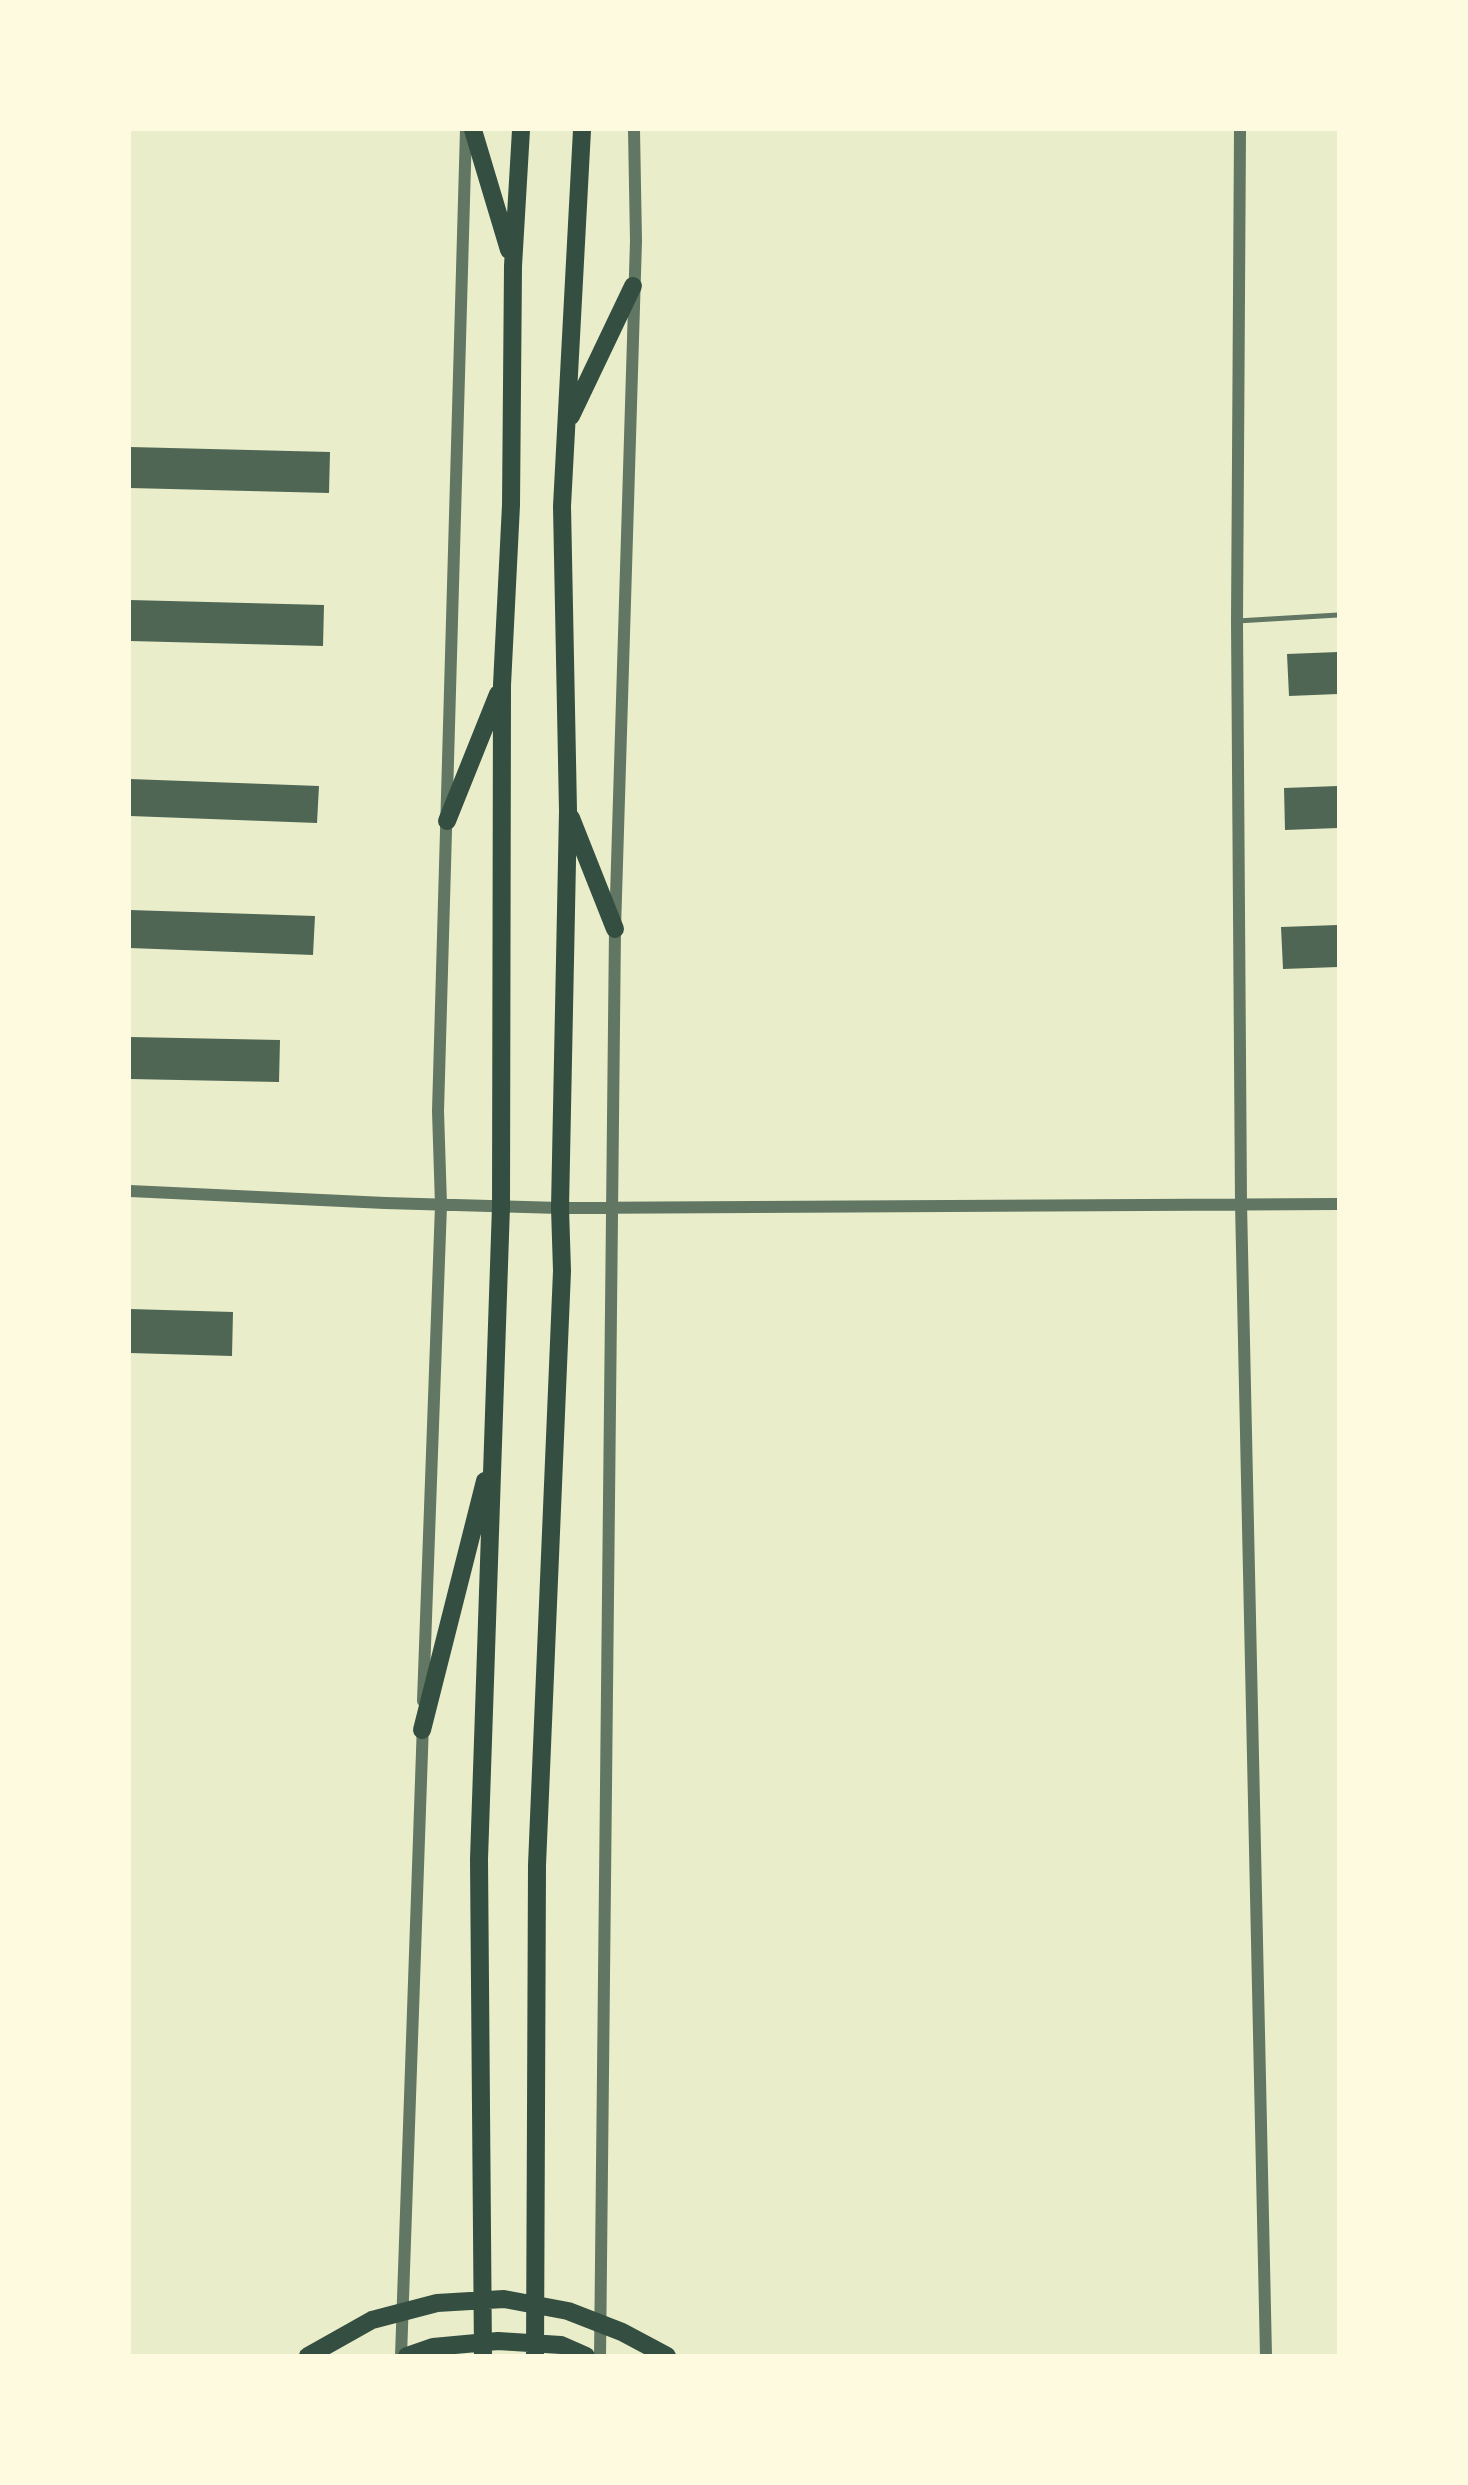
<!DOCTYPE html>
<style>
body{margin:0}
#map{position:relative;width:1468px;height:2485px;overflow:hidden;background:#e9edc9;font-family:"Roboto Serif",serif}
canvas{display:block}
.frame{position:absolute;inset:0;border:131px solid #fefae0;pointer-events:none}
</style>
<div id="map">
<canvas width="1468" height="2485"></canvas>
<div class="frame"></div>
</div>
<script>
const ctx = document.querySelector('canvas').getContext('2d');
ctx.lineJoin = 'round';
function fill(path, color) {
  ctx.fillStyle = color;
  ctx.fill(path, 'evenodd');
}
function poly(rows) {
  const path = new Path2D();
  for (const r of rows) {
    path.moveTo(r[0], r[1]);
    for (let i = 2; i < r.length; i += 2) path.lineTo(r[i], r[i + 1]);
  }
  return path;
}
function strokePath(path, color, width, dash) {
  ctx.strokeStyle = color;
  ctx.lineWidth = width;
  ctx.lineCap = dash ? 'butt' : 'round';
  ctx.setLineDash(dash || []);
  ctx.stroke(path);
}
const building = poly([
 [130,447,330,452,329,493,130,488],
 [130,600,324,605,323,646,130,641],
 [1338,652,1338,694,1289,696,1287,654],
 [130,779,319,786,317,823,130,816],
 [1338,786,1338,828,1285,830,1284,788],
 [130,910,315,916,313,955,130,948],
 [1338,925,1338,967,1283,969,1281,927],
 [130,1037,280,1040,279,1082,130,1079],
 [130,1309,233,1312,232,1356,130,1353]
]);
const service = poly([
 [1237,621,1338,615]
]);
const tertiary = poly([
 [1240,130,1237,621,1241,1203,1266,2356],
 [130,1191,385,1203,560,1208,1338,1204],
 [423,1701,441,1205,438,1111,466,130],
 [401,2356,423,1723],
 [600,2356,615,929,636,241,634,130]
]);
const primary = poly([
 [473,130,509,250],
 [571,416,633,286],
 [571,818,615,929],
 [447,821,498,694],
 [501,1206,502,685,511,505,513,266,521,130],
 [560,1208,568,811,562,506,582,130]
]);
const trunk = poly([
 [422,1730,485,1481],
 [308,2356,372,2320,437,2303,504,2299,568,2311,622,2332,667,2356],
 [407,2356,433,2347,498,2341,561,2345,586,2356],
 [483,2356,479,1859,501,1206],
 [535,2356,537,1865,562,1271,560,1208]
]);
fill(building, '#4f6655');
strokePath(service, '#617663', 5);
strokePath(tertiary, '#617663', 12);
strokePath(primary, '#344e41', 18);
strokePath(trunk, '#344e41', 18);
</script>
